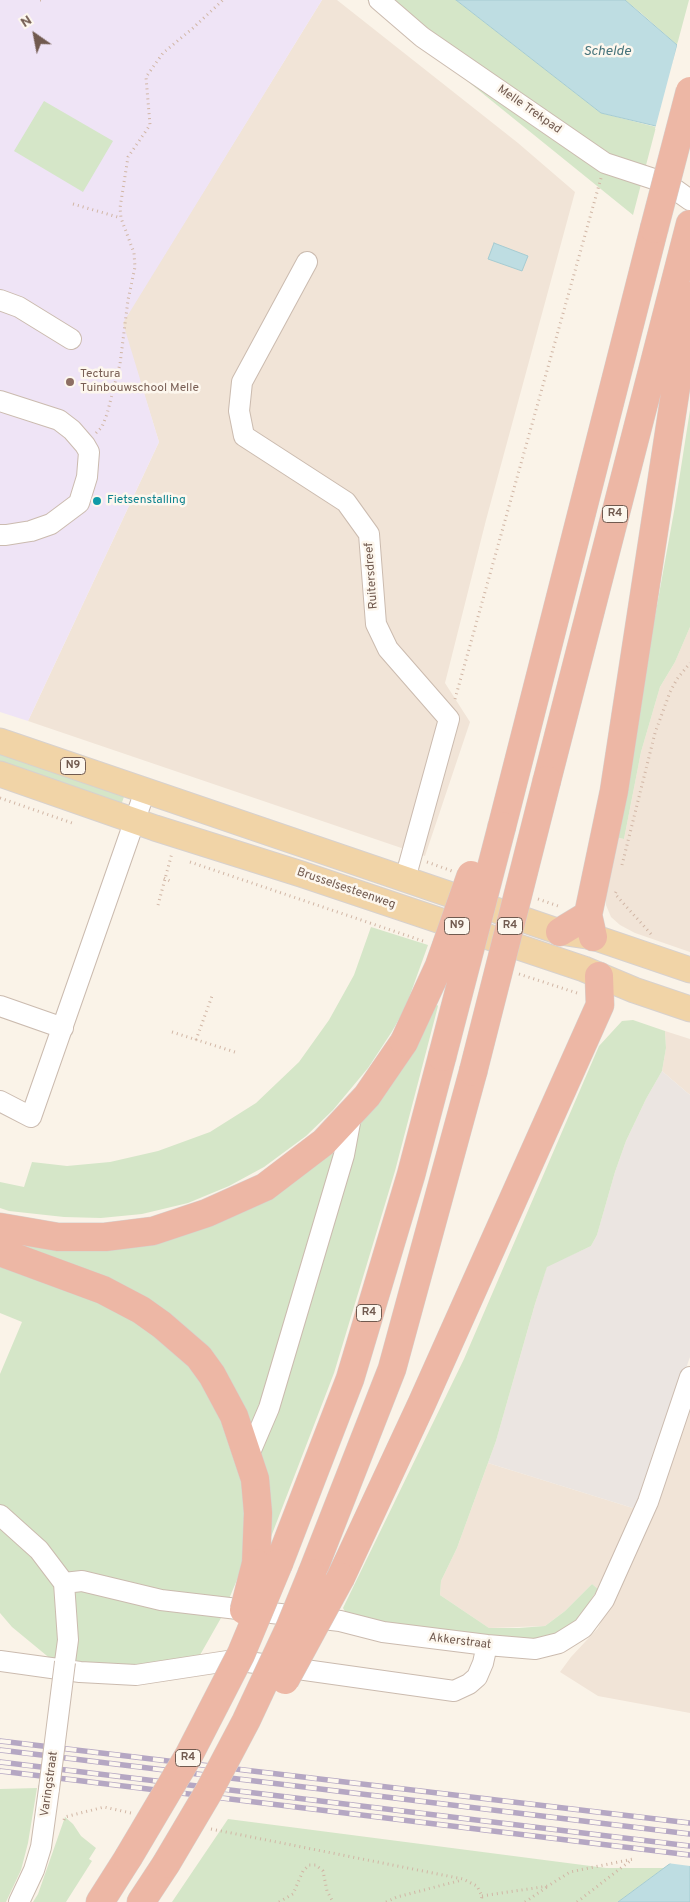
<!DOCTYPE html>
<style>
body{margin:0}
#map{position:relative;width:690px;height:1902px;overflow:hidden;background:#faf3e8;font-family:Overpass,sans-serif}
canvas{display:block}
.north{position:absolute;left:10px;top:10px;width:50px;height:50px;-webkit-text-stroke:4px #fdf7ee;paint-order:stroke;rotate:327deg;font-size:14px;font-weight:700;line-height:20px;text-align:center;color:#715a4f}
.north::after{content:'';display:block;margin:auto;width:18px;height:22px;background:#715a4f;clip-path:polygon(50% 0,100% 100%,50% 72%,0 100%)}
</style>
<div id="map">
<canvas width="690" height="1902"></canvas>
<div class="north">N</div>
</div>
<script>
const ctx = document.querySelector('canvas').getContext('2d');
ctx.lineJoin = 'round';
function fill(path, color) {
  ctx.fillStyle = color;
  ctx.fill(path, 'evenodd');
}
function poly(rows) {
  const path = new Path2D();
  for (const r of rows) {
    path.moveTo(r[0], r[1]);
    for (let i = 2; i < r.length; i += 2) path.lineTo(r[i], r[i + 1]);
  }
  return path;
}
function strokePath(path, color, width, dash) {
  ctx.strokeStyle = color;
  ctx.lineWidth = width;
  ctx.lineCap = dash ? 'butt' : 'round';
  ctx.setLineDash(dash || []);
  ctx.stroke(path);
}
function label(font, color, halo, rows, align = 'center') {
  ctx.font = font + ' Overpass,sans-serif';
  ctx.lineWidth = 5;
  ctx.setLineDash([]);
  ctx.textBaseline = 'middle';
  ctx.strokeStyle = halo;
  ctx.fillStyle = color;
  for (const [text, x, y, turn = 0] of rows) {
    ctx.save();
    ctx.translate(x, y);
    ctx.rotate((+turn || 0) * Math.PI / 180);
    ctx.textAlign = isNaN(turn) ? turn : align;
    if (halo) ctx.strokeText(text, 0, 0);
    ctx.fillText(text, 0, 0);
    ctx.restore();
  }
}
const residential = poly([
 [322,0,337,0,518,143,575,192,486,520,445,683,470,722,425,856,28,721,159,442,122,323],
 [690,627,690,952,635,933,620,925,611,917,606,905,606,888,615,837,624,839,641,752,660,687,675,662],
 [665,1031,690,1039,690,1095,662,1071,666,1048],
 [690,1407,690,1713,598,1696,560,1672,571,1657,598,1628,639,1544],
 [488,1463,636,1509,598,1589,592,1584,565,1611,545,1626,489,1628,440,1595,441,1581,457,1548]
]);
const industrial = poly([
 [662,1071,690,1095,690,1357,636,1509,488,1463,496,1441,535,1304,547,1266,591,1246,597,1235,615,1172,626,1141,646,1099]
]);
const education = poly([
 [0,0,322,0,123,323,159,442,28,721,0,712]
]);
const green = poly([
 [367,0,456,0,601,113,656,127,633,215],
 [625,0,689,0,677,45,641,13],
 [44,101,113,141,83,192,14,151],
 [690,410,690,627,675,662,660,687,641,752,624,839,615,837,675,506],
 [0,752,125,794,120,808,0,767],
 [371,927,428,945,405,1009,391,1033,368,1068,333,1110,306,1136,264,1167,229,1186,188,1203,142,1214,101,1218,64,1217,9,1211,0,1208,0,1182,24,1187,32,1162,67,1166,110,1162,158,1151,210,1132,256,1103,299,1062,329,1020,354,975],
 [433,1000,438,1006,395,1171,334,1373,269,1542,222,1369,0,1239,57,1245,269,1194],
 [633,1020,665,1031,666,1048,662,1071,646,1099,626,1141,615,1172,597,1235,591,1246,547,1267,535,1304,496,1441,457,1548,441,1581,440,1595,489,1628,519,1628,545,1626,565,1611,592,1584,598,1589,573,1627,533,1643,348,1617,343,1608,464,1359,599,1046,622,1021],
 [0,1265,98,1301,134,1321,155,1335,190,1365,202,1382,223,1421,243,1482,246,1513,244,1563,221,1618,200,1655,196,1658,138,1666,52,1660,12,1627,0,1613,0,1374,22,1322,0,1313],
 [37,1788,28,1843,21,1870,6,1902,0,1902,0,1789],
 [65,1817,73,1824,81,1836,96,1848,89,1859,92,1861,66,1902,33,1902,38,1894],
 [228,1819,606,1868,664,1868,618,1902,172,1902]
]);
const water = poly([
 [456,0,625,0,677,45,660,127,601,113,456,0],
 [494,243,528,256,522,271,488,259,494,243],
 [690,1849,690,1902,618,1902,664,1868,690,1849]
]);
const pier = poly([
 [678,42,690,50,690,148,659,130,655,129],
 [690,1846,690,1866,667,1863,688,1847]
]);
const path = poly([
 [40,0,41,0],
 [73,204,121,218],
 [96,433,102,427,107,414,120,364,128,300,135,267,134,253,121,218,120,208,128,157,150,125,146,77,163,53,193,28,223,0],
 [455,699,601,178],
 [0,798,75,824],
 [190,862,426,942],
 [427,862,452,871],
 [622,865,655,733,670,692,677,679,690,663],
 [164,878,170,881],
 [616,892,615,894,651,934,651,937],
 [538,899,561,907],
 [158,905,172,853],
 [519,974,580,994],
 [172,1032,238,1053],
 [196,1040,212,996],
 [64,1820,65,1817,104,1807,131,1813],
 [211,1829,463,1879,477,1886,482,1896,481,1902],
 [482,1896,548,1886,570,1872,633,1859],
 [279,1902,293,1894,303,1871,309,1865,316,1865,323,1871,327,1891,333,1902],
 [386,1902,397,1897,462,1880],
 [525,1902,547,1887],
 [577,1902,630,1861]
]);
const minor = poly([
 [379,0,422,37,605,163,666,183,690,200],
 [307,262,242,382,239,411,244,436,346,502,369,534,376,624,388,649,449,719,405,879],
 [0,300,19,307,71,339],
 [0,401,59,420,72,430,85,445,89,452,87,477,79,503,51,524,31,531,6,535,0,535],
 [0,1006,63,1028],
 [0,1101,31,1117,145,791],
 [248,1457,269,1408,344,1155,352,1112],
 [0,1515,39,1550,64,1583,68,1640,65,1662],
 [64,1583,82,1581,161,1600,340,1621,383,1632,487,1645,535,1649,559,1643,583,1628,604,1600,648,1502,690,1377],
 [0,1661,80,1672,136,1675,234,1660,454,1691,469,1684,477,1677,483,1663,487,1645],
 [19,1902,34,1870,41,1847,49,1789]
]);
const major = poly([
 [0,741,560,932,593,937,690,970],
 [0,774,155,828,301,874,584,969,634,990,690,1009]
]);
const highway = poly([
 [547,780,690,224],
 [502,826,654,229],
 [560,932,588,915],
 [593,937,588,915,614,791,690,296],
 [0,1227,58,1237,105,1237,153,1231,207,1213,265,1187,324,1142,367,1096,404,1042],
 [0,1252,103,1290,141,1310,162,1325,199,1357,212,1375,234,1416,255,1479,258,1513,256,1563],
 [279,1563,350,1379,411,1175,442,1057],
 [312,1573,392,1369,473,1072],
 [341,1577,422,1403,600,1005,599,976],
 [100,1902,128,1858],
 [141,1902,166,1864]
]);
const rail = poly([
 [0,1741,690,1823],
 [0,1750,690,1834],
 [0,1762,690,1846],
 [0,1771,690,1855]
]);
const minorBridge = poly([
 [49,1789,65,1662]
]);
const highwayBridge = poly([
 [654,229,690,91],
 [404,1042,439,966,471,875],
 [442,1057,502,826],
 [473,1072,547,780],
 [244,1610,256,1563],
 [285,1680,341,1577],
 [128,1858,189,1755,241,1654,279,1563],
 [166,1864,208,1793,246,1721,290,1627,312,1573]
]);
const markers = [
 [70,382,5,"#8d6e63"],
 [97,501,5,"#0f9aa8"]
];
const shields = [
 [615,514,25],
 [73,766,25],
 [457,926,25],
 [510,926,25],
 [369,1313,25],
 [188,1758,25]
];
const shieldNames = [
 ["R4",615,514],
 ["N9",73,766],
 ["N9",457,926],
 ["R4",510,926],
 ["R4",369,1313],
 ["R4",188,1758]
];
const streetNames = [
 ["Melle Trekpad",529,110,35],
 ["Ruitersdreef",372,576,-94],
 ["Brusselsesteenweg",346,889,19],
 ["Akkerstraat",460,1642,7],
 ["Varingstraat",50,1784,-82]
];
const educationNames = [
 ["Tectura",80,375],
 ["Tuinbouwschool Melle",80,389]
];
const cultureNames = [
 ["Fietsenstalling",107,501]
];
const waterNames = [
 ["Schelde",607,52]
];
fill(residential, '#f1e4d7');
fill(industrial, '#ebe5e1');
fill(education, '#efe4f6');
fill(green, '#d5e6c8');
fill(water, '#bedde2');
strokePath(water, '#a6ccd2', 1);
fill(pier, '#faf3e8');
strokePath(minor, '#cbbbaf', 22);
strokePath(major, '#d7d1ce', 27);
strokePath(highway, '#d7d1ce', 29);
strokePath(path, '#d1b6a5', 3, [1, 4]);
strokePath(minor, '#fff', 20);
strokePath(major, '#f1d4a7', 25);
strokePath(highway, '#edb7a5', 28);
strokePath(rail, '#b5a7c3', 5.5);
strokePath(rail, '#fdf7ee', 4, [11]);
strokePath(minorBridge, '#cbbbaf', 22, []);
strokePath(highwayBridge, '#d7d1ce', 29, []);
strokePath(minorBridge, '#fff', 20);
strokePath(highwayBridge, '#edb7a5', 28);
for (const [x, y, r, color] of markers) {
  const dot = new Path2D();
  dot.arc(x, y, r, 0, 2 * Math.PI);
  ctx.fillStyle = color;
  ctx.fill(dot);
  strokePath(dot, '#fdf7ee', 2);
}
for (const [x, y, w] of shields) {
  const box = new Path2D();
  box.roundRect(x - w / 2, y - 8.5, w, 17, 4);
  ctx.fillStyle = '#fdf7ee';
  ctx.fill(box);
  strokePath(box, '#715a4f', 1);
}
label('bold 11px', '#715a4f', null, shieldNames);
label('12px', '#715a4f', '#fdf7ee', streetNames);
label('12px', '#785e54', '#fdf7ee', educationNames, 'left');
label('12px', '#0d838f', '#fdf7ee', cultureNames, 'left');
label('italic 14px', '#47747b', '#fdf7ee', waterNames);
</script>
